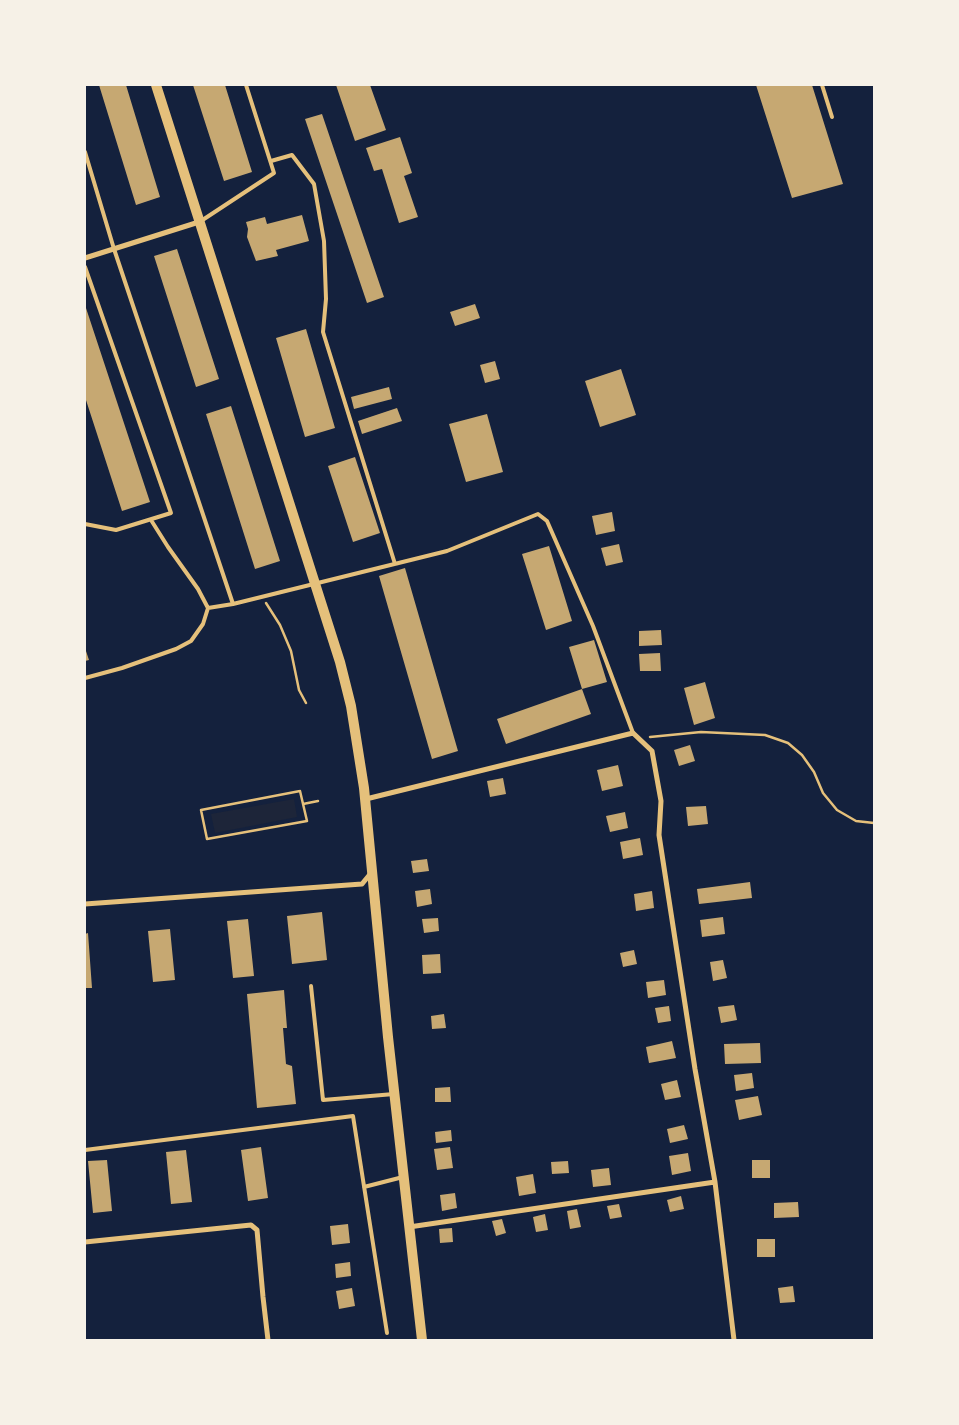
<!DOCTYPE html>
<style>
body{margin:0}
#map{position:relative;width:959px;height:1425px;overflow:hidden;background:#14213d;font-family:"Source Sans 3",sans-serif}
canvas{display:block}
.frame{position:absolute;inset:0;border:86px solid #f6f1e7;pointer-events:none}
</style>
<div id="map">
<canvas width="959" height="1425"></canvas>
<div class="frame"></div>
</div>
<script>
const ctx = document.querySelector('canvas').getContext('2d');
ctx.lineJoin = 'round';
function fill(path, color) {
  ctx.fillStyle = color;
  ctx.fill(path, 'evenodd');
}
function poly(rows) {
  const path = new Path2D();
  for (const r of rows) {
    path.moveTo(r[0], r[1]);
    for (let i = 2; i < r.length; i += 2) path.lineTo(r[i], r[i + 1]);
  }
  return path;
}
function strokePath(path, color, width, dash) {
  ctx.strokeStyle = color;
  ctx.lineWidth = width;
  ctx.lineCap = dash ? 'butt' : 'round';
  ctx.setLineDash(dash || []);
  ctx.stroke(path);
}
const green = poly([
 [294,799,297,817,215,833,211,814]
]);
const building = poly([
 [99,85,126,85,160,197,136,205],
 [193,85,225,85,252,172,224,181],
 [336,85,370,85,386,130,355,141],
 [756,85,812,85,843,184,792,198],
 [322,114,384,297,367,303,305,119],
 [400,137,412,173,404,176,418,217,399,223,382,169,374,171,366,148],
 [302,215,309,241,276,250,278,256,256,261,247,237,248,229,246,222,265,217,267,224],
 [177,249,219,379,196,387,154,256],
 [475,304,480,318,455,326,450,312],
 [85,305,150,502,122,511,85,397],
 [306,329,335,428,305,437,276,338],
 [495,361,500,379,485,383,480,365],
 [621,369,636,415,600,427,585,381],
 [389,387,392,399,354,409,351,397],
 [231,406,280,561,255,569,206,414],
 [397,408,402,421,362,434,358,421],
 [487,414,503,472,466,482,449,424],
 [355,457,380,533,353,542,328,466],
 [612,512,615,531,596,535,592,516],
 [619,544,623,562,606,566,601,548],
 [549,546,572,621,546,630,522,554],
 [405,568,458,751,432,759,379,576],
 [661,630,662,645,639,646,639,631],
 [594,640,607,682,582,689,569,647],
 [85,648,89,660,85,661],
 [660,653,661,671,640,671,639,654],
 [705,682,715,718,694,725,684,688],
 [582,689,591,714,506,744,497,719],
 [690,745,695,761,679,766,674,750],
 [618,765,623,786,602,791,597,770],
 [503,778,506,794,490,797,487,781],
 [706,806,708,824,688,826,686,807],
 [625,812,628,828,610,832,606,816],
 [640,838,643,855,623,859,620,842],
 [427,859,429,871,413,873,411,861],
 [750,882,752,898,699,904,697,889],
 [430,889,432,904,417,907,415,891],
 [652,891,654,908,636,911,634,894],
 [322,912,327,960,292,964,287,916],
 [723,917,725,934,702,937,700,920],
 [438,918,439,931,424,933,422,919],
 [248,919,254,976,233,978,227,921],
 [170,929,175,980,153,982,148,931],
 [88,933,92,988,85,988,85,934],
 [634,950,637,964,623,967,620,953],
 [440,954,441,973,423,974,422,955],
 [723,960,727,978,713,981,710,962],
 [664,980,666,995,648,998,646,982],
 [284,990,287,1028,283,1028,286,1064,292,1066,296,1104,257,1108,247,994],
 [734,1005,737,1020,721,1023,718,1007],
 [669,1006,671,1021,658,1023,655,1008],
 [444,1014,446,1028,432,1029,431,1016],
 [672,1041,676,1058,649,1063,646,1047],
 [760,1043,761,1063,725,1064,724,1044],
 [752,1073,754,1088,736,1091,734,1075],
 [677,1080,681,1097,665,1100,661,1084],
 [450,1087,451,1102,435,1102,435,1088],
 [758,1096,762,1115,739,1120,735,1100],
 [684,1125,688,1139,670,1143,667,1129],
 [451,1130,452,1141,436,1143,435,1132],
 [261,1147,268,1198,248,1201,241,1150],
 [450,1147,453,1168,437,1170,434,1149],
 [186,1150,192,1202,171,1204,166,1152],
 [688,1153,691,1171,672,1175,669,1156],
 [107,1160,112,1211,93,1213,88,1161],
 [752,1160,770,1160,770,1178,752,1178],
 [568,1161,569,1173,552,1174,551,1162],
 [609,1168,611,1185,593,1187,591,1170],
 [533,1174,536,1193,519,1196,516,1177],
 [455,1193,457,1208,442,1211,440,1195],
 [681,1196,684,1209,670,1212,667,1200],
 [798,1202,799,1217,774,1218,774,1203],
 [619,1204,622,1217,610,1219,607,1206],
 [577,1209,581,1227,570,1229,567,1211],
 [545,1214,548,1230,536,1232,533,1217],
 [502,1219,506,1233,496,1236,492,1221],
 [348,1224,350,1243,332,1245,330,1226],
 [452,1228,453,1242,440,1243,439,1229],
 [757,1239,775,1239,775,1257,757,1257],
 [350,1262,351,1276,336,1278,335,1264],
 [793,1286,795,1302,780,1303,778,1288],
 [352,1288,355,1306,339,1309,336,1291]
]);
const path = poly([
 [266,603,280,625,291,651,299,690,306,703],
 [650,737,701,732,765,735,788,743,802,755,814,772,823,793,837,810,856,821,874,823],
 [300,791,307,821,207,839,201,810,300,791],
 [303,804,318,801]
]);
const service = poly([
 [822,85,832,117],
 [85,152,114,249,233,604,447,551,538,514,547,521,593,626,633,733],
 [271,161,292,155,314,184,324,241,326,299,323,332,395,564],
 [201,221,274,173,246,85],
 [85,267,171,513,116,530,85,524],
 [151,520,168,547,198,589,208,608],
 [85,678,122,668,176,649,191,641,203,624,208,608,233,604],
 [311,986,323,1100,394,1094],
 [85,1150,353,1116,387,1333],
 [364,1187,403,1177]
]);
const minor = poly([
 [85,258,199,222],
 [366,799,633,733,652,751,661,801,659,835,695,1069,715,1182,734,1340],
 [85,904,362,884,371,873],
 [409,1227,715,1182],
 [85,1242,251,1225,257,1230,263,1297,268,1340]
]);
const secondary = poly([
 [156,85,340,662,351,706,364,788,388,1037,422,1340]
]);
fill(green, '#1d2539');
fill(building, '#c6a872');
strokePath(path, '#e5c07b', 2.5);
strokePath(service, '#e5c07b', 4);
strokePath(minor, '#e5c07b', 5);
strokePath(secondary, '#e5c07b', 10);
</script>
